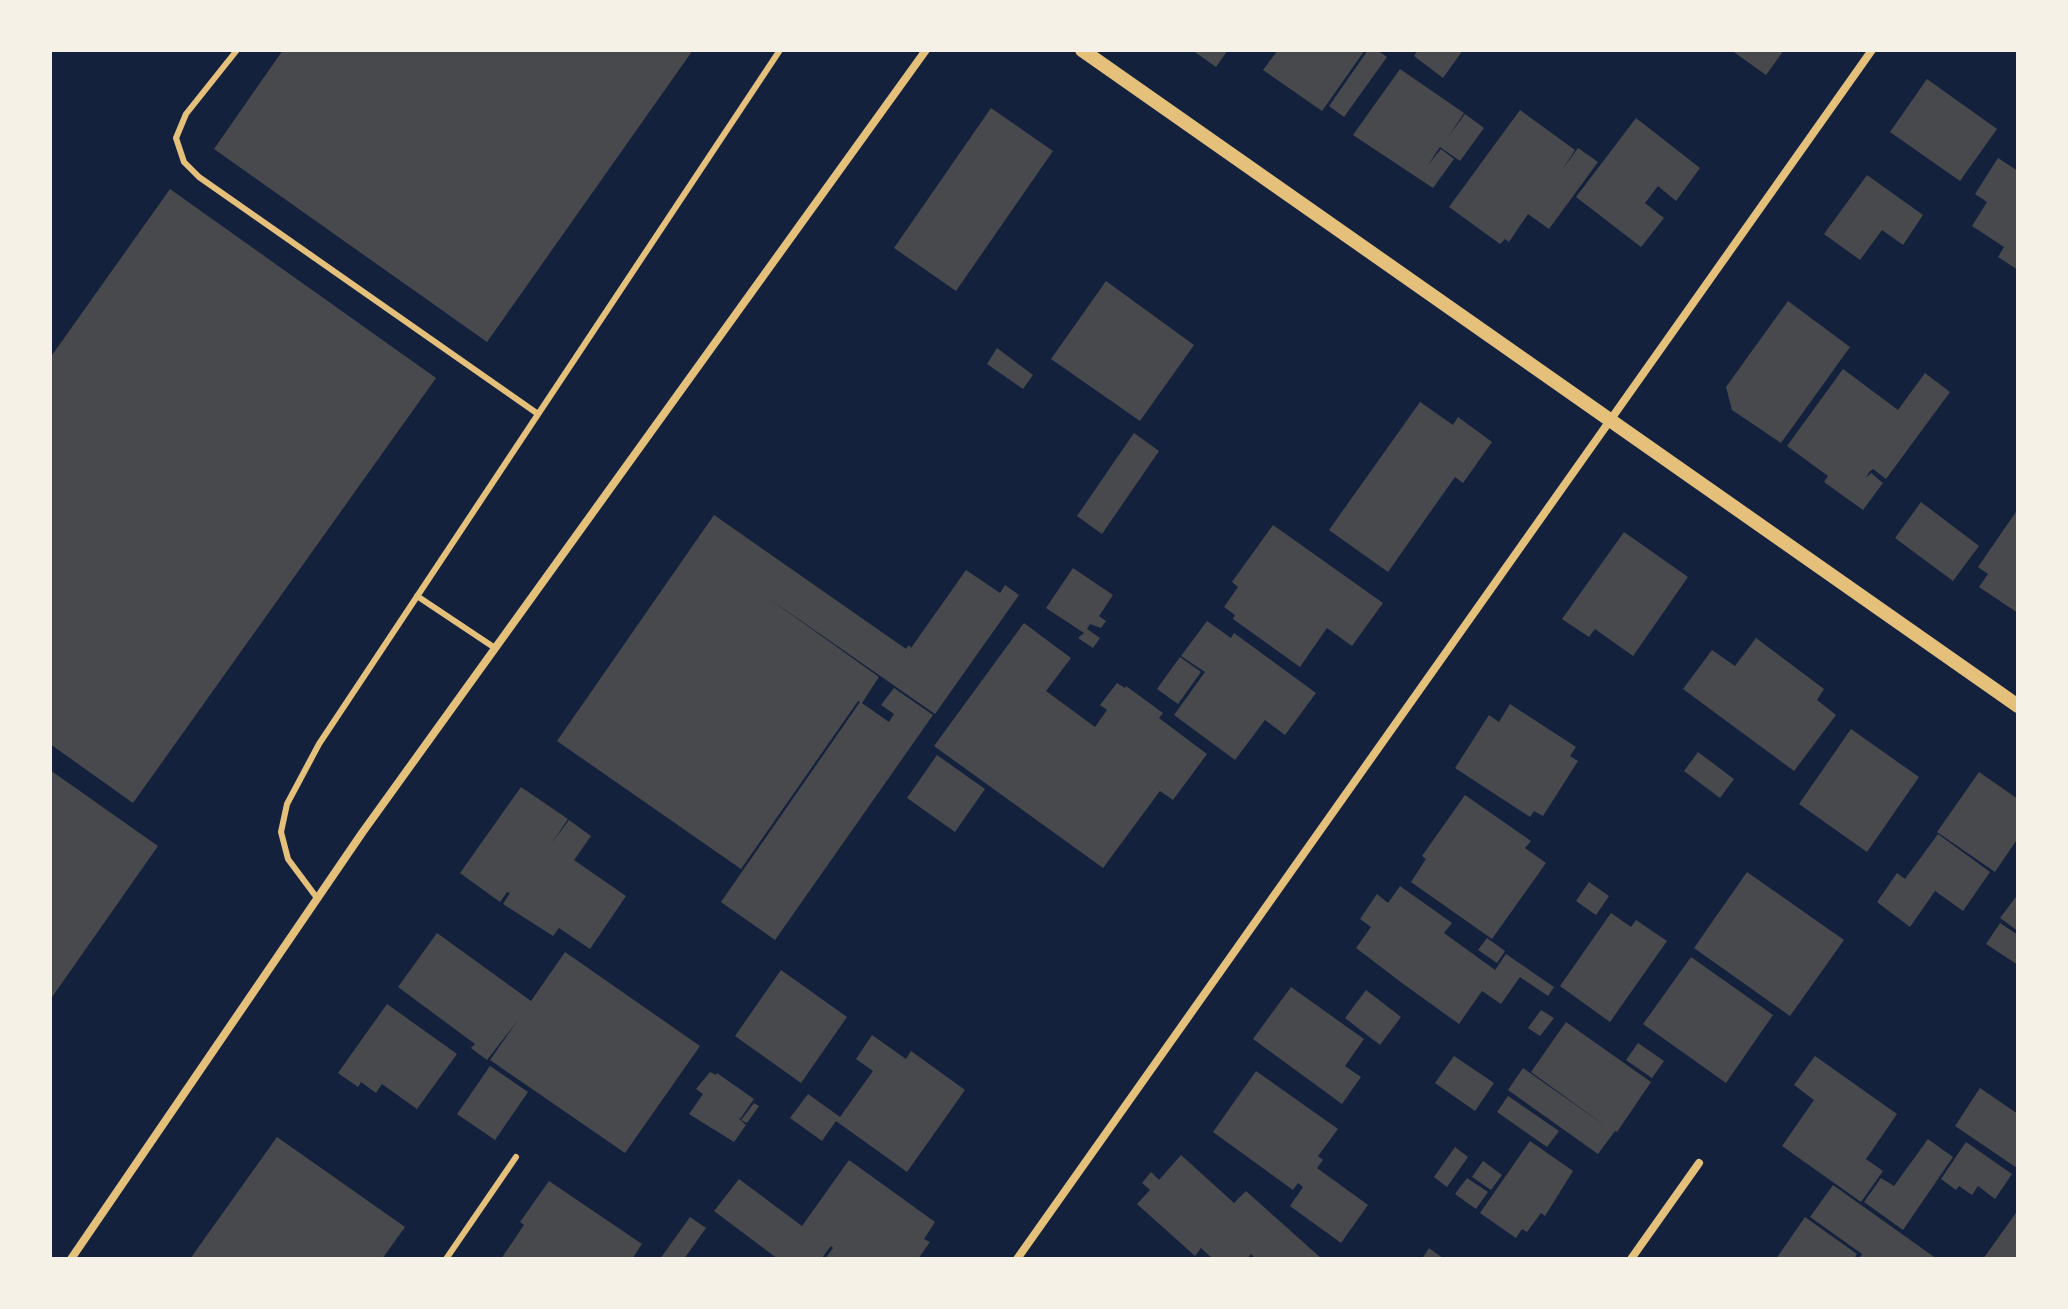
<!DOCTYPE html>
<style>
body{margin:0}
#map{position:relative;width:2068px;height:1309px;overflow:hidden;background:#14213d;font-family:Spectral,serif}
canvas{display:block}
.frame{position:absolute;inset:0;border:52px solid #f6f1e7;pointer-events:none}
</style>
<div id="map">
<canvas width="2068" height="1309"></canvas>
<div class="frame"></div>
</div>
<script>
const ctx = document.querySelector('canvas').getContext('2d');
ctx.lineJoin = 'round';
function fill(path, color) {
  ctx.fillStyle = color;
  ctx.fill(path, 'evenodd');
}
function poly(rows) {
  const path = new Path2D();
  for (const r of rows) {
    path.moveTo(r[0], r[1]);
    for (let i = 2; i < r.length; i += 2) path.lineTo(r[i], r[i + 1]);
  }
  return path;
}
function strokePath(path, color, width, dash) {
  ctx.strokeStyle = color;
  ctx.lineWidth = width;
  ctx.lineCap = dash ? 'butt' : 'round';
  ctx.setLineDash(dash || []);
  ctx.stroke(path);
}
const building = poly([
 [283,50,693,50,487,342,214,149],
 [1192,50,1228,50,1216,67],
 [1278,50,1365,50,1322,111,1263,70],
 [1368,50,1377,50,1387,57,1344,117,1329,106],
 [1418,50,1463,50,1443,78,1414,56],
 [1731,50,1784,50,1766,75],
 [1400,69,1464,113,1448,137,1465,114,1484,128,1460,161,1440,147,1428,165,1441,149,1454,159,1433,188,1353,135],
 [1927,79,1997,129,1960,181,1890,132],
 [991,108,1053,151,956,291,894,248],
 [1520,110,1575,150,1562,170,1578,148,1598,162,1549,229,1528,214,1509,242,1505,239,1500,244,1449,207],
 [1636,118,1700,168,1676,201,1658,186,1645,203,1664,218,1641,247,1576,197],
 [1998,158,2018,171,2018,270,1998,257,2004,247,1972,226,1987,202,1975,194],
 [1867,175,1923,215,1903,245,1882,230,1860,260,1824,234],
 [170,189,436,378,133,803,50,744,50,358],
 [1106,281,1194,345,1140,421,1051,359],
 [1788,301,1850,347,1781,443,1732,410,1726,387],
 [997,348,1033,375,1023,389,987,364],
 [1843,369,1898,410,1925,373,1950,392,1886,479,1873,469,1869,472,1866,478,1871,473,1883,483,1863,510,1824,482,1828,476,1787,446],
 [1420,402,1453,425,1458,417,1492,442,1463,483,1455,477,1388,572,1329,530],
 [1134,433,1159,451,1102,534,1077,516],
 [1921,502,1979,546,1953,581,1895,538],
 [2018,509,2018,613,1979,587,1988,574,1978,567],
 [714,515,906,649,909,645,911,648,966,570,1000,593,1005,585,1019,595,935,714,764,595,879,677,862,703,889,722,894,714,881,705,894,688,933,715,775,940,721,902,860,702,858,701,741,869,557,741],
 [1273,525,1383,603,1352,646,1327,628,1300,667,1233,619,1235,615,1224,607,1238,587,1232,582],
 [1624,532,1688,577,1633,656,1595,629,1589,637,1562,619],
 [1073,568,1113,595,1099,616,1106,621,1101,628,1090,624,1087,629,1100,638,1093,648,1078,638,1084,633,1046,608],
 [1207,621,1231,638,1234,633,1316,693,1285,735,1265,720,1235,760,1174,715,1205,672,1181,656],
 [1024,623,1071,658,1046,691,1095,727,1107,710,1100,705,1117,683,1125,688,1126,686,1163,713,1159,718,1207,754,1173,800,1160,791,1103,868,934,746],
 [1756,638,1824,689,1817,700,1836,715,1794,771,1683,689,1712,650,1735,666],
 [1180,657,1201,672,1178,704,1157,689],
 [1510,704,1576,747,1570,756,1578,761,1543,816,1534,811,1530,817,1455,768,1489,715,1499,722],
 [1851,729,1919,777,1867,852,1799,804],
 [1698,752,1734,779,1720,798,1684,771],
 [937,755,985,789,955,832,907,798],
 [50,770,158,846,50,1000],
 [1979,772,2018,799,2018,838,1995,872,1937,832],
 [521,787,568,819,551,844,569,820,591,836,574,860,626,896,590,949,559,928,553,936,503,904,510,893,507,892,500,902,460,873],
 [1465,795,1531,841,1525,848,1546,863,1492,939,1411,882,1426,859,1422,856],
 [1938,834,1990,872,1963,911,1935,891,1910,927,1877,902,1897,873,1905,879],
 [1747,872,1844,940,1790,1016,1694,948],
 [1589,882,1609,896,1596,915,1576,901],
 [1400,886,1452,923,1444,933,1495,970,1506,954,1554,987,1548,996,1520,977,1501,1004,1482,991,1459,1024,1402,983,1356,948,1371,927,1360,919,1377,894,1388,903],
 [2018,894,2018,931,2000,918],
 [1611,913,1631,927,1636,920,1667,941,1610,1022,1560,986],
 [2000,923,2018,935,2018,965,1986,944],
 [437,933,531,1001,565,952,700,1046,625,1153,490,1060,518,1020,487,1060,471,1048,475,1044,398,987],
 [1487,938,1505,951,1497,963,1478,950],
 [1691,957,1773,1015,1726,1083,1643,1024],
 [781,970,847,1017,801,1083,735,1036],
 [1291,987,1364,1039,1345,1066,1361,1077,1342,1104,1253,1039],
 [1366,990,1401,1017,1380,1045,1345,1018],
 [387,1004,457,1054,417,1109,382,1084,376,1093,361,1082,358,1087,338,1073],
 [1541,1010,1554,1018,1540,1036,1528,1028],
 [1566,1022,1651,1082,1617,1132,1615,1131,1598,1154,1508,1090,1523,1068,1607,1127,1531,1072],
 [872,1035,906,1059,911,1051,965,1090,907,1172,836,1121,822,1141,790,1118,808,1094,840,1117,873,1071,856,1059],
 [1638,1043,1664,1061,1652,1078,1626,1060],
 [1454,1056,1494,1083,1475,1111,1435,1083],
 [1815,1056,1897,1114,1866,1159,1883,1171,1861,1202,1782,1146,1814,1100,1794,1085],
 [490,1066,528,1092,495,1140,457,1114],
 [1256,1071,1338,1129,1318,1156,1323,1160,1317,1168,1368,1205,1341,1243,1290,1206,1303,1187,1298,1183,1293,1190,1213,1132],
 [710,1072,716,1075,717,1073,754,1099,740,1119,737,1117,746,1125,734,1142,689,1114,703,1094,696,1089],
 [1980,1088,2018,1114,2017,1168,1955,1126],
 [1508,1096,1559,1131,1547,1147,1497,1112],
 [754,1103,759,1106,747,1123,741,1120],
 [277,1137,405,1227,382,1259,190,1259],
 [1928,1139,1953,1157,1903,1230,1864,1202,1881,1178,1894,1186],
 [1530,1141,1573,1171,1545,1216,1541,1213,1527,1232,1522,1229,1516,1238,1480,1213],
 [1966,1142,2012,1174,1995,1199,1978,1186,1972,1195,1959,1186,1956,1190,1941,1179],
 [1455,1147,1468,1157,1447,1187,1434,1177],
 [1181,1155,1234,1203,1246,1191,1322,1259,1256,1259,1251,1254,1247,1259,1213,1259,1201,1248,1195,1256,1137,1204,1150,1190,1142,1183,1151,1172,1159,1180],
 [849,1160,935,1222,924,1239,930,1242,918,1259,825,1259,833,1248,831,1246,821,1259,778,1259,714,1211,739,1179,802,1226],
 [1483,1161,1502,1175,1491,1190,1472,1177],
 [1467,1178,1488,1192,1476,1209,1455,1194],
 [549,1181,642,1244,632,1259,501,1259,524,1225,520,1222],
 [1833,1185,1937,1259,1859,1259,1862,1254,1810,1217],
 [2018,1210,2018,1259,1983,1259],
 [690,1217,706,1228,684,1259,660,1259],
 [1805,1217,1857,1254,1854,1259,1776,1259],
 [1429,1248,1444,1259,1422,1259]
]);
const service = poly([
 [237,50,186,114,176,138,184,162,199,177,538,414],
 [417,596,495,648],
 [317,898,288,859,281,832,287,804,319,744,780,50],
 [446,1259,516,1157]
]);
const minor = poly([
 [71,1259,362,833,926,50],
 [1017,1259,1872,50],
 [1631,1259,1699,1163]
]);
const tertiary = poly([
 [1082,50,2018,706]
]);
fill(building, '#48494c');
strokePath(service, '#e5c07b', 6);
strokePath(minor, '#e5c07b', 8);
strokePath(tertiary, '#e5c07b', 14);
</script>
